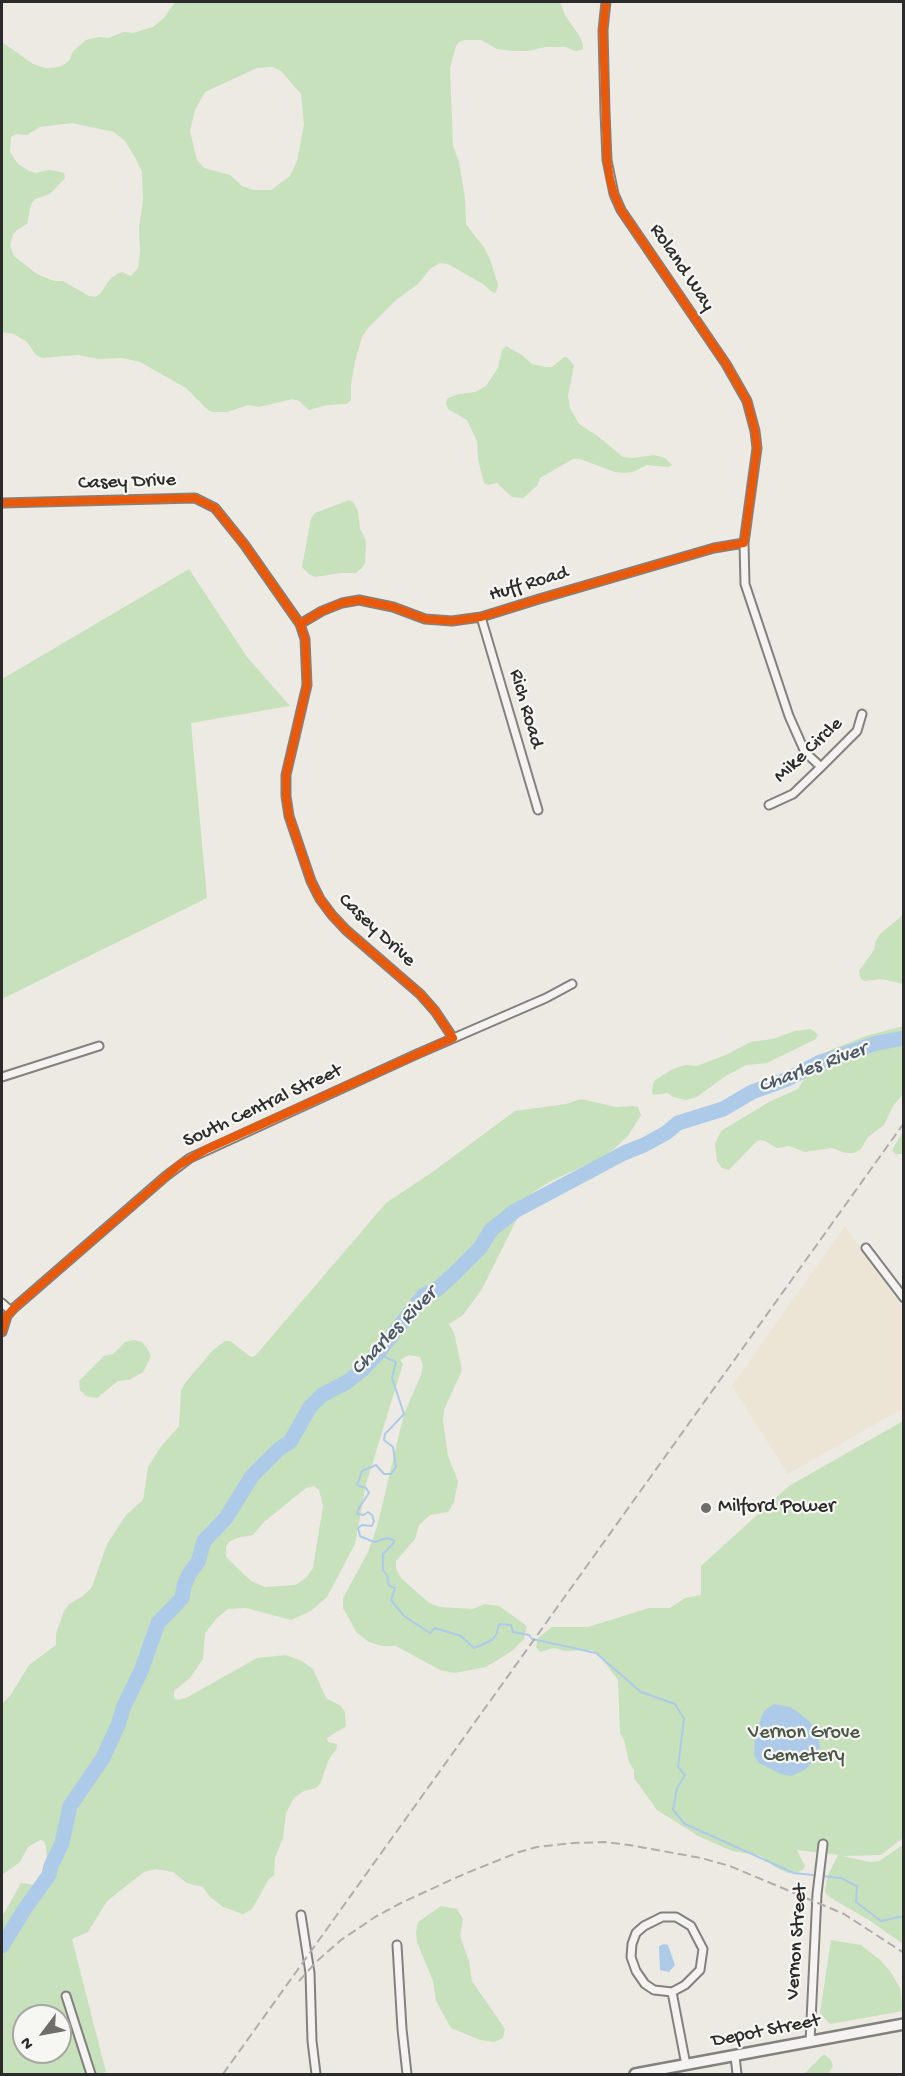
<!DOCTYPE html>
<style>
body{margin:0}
#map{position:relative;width:905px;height:2076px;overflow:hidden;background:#edeae3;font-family:"Gochi Hand",sans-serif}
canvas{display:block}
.frame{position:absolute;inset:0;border:3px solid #2b2b2b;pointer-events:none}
.north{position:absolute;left:12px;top:2004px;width:60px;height:60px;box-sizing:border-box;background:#f6f6f2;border:2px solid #a5a5a2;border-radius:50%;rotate:238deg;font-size:16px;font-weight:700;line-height:24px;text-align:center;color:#2b2b2b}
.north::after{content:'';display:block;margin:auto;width:21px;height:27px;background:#6f6e6b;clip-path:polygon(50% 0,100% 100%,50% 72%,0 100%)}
</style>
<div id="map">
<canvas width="905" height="2076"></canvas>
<div class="frame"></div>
<div class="north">N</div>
</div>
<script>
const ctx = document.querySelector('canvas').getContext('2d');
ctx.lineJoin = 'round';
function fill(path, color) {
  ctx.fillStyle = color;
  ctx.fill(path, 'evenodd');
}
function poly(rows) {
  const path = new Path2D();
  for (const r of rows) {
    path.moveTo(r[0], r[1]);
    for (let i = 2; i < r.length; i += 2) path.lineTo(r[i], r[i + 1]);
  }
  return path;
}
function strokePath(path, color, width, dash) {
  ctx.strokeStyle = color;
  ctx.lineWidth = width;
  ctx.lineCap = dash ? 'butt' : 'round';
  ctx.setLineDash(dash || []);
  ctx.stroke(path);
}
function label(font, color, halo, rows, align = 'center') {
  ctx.font = font + ' "Gochi Hand",sans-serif';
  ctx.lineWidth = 4.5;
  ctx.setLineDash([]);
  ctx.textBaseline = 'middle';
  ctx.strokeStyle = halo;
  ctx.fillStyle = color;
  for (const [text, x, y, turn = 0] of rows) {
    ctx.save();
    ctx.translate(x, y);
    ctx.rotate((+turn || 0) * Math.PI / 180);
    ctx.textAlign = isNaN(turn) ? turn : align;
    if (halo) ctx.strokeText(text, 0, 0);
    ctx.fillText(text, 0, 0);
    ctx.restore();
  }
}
const built = poly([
 [845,1226,903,1307,903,1408,788,1474,732,1386]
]);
const green = poly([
 [175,2,560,2,565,15,580,37,583,45,583,49,580,50,575,51,566,47,546,47,528,51,514,51,497,49,481,40,465,40,459,42,456,46,450,68,453,146,459,162,465,198,466,224,485,249,491,262,498,285,497,290,495,293,491,291,483,284,448,264,440,263,430,269,418,284,396,300,368,328,362,337,355,362,351,384,351,400,347,404,327,405,309,410,299,401,292,399,259,407,248,405,227,412,213,412,208,410,186,388,140,362,122,358,98,359,78,355,42,358,36,355,27,342,14,334,2,332,2,42,33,64,46,68,59,67,65,64,70,59,73,51,86,40,99,37,109,38,123,32,133,33,153,27,164,18],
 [272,67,281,71,301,94,304,125,297,161,290,176,271,190,253,190,242,186,230,175,204,168,197,160,190,131,195,110,205,92,257,68],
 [72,123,114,132,125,141,136,159,142,172,143,201,139,227,140,252,138,268,131,276,122,272,117,274,110,279,100,294,95,297,89,296,63,281,54,281,37,274,14,256,10,246,13,235,17,230,27,224,31,204,35,199,50,194,65,178,64,173,61,172,49,170,36,173,29,171,18,164,10,152,11,137,16,134,27,135,40,127],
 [506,346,522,355,532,364,545,367,552,367,564,357,568,358,574,366,568,396,570,408,579,424,599,437,623,457,634,458,654,455,665,458,672,465,668,467,647,465,633,472,624,473,615,472,580,459,573,459,540,478,537,486,523,498,512,497,497,483,488,485,484,483,478,459,477,441,467,420,448,409,446,402,448,398,459,394,475,392,486,386,498,368,502,350],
 [349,500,353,502,358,511,360,528,366,541,365,563,362,568,356,573,340,573,315,577,309,574,302,567,311,518,315,513],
 [189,569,247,657,290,706,191,723,207,898,2,999,2,679],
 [903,915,903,984,882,979,864,981,861,979,859,971,874,950,876,941,880,934],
 [903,1026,903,1094,893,1106,884,1125,868,1137,861,1149,854,1153,845,1153,832,1148,805,1152,789,1146,777,1148,765,1141,760,1140,756,1142,729,1170,722,1168,717,1161,715,1144,721,1131,769,1102,798,1089,804,1079,803,1064,833,1049,866,1036],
 [810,1029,814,1031,818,1035,816,1039,767,1063,746,1065,724,1077,697,1097,686,1100,673,1097,668,1093,654,1095,652,1093,653,1084,655,1080,673,1069,686,1065,697,1066,728,1054,750,1042,773,1039,795,1031],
 [581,1099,616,1107,633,1106,638,1107,641,1115,628,1136,614,1149,601,1158,549,1182,532,1193,519,1215,482,1289,463,1315,449,1324,454,1333,462,1370,444,1410,443,1421,448,1456,458,1481,454,1502,448,1512,430,1515,419,1525,415,1539,396,1561,396,1569,401,1578,429,1603,440,1607,473,1609,485,1604,499,1606,523,1623,527,1627,524,1639,512,1651,486,1667,454,1673,440,1670,396,1646,382,1646,369,1642,357,1633,343,1608,343,1598,368,1552,377,1527,404,1414,421,1375,423,1366,420,1357,409,1355,400,1360,403,1364,366,1484,355,1544,327,1597,311,1611,291,1620,246,1608,228,1609,217,1618,205,1633,203,1659,190,1678,174,1691,174,1698,178,1700,186,1698,257,1658,286,1655,302,1661,313,1669,326,1698,341,1706,345,1712,346,1725,345,1727,327,1738,328,1742,337,1744,337,1748,329,1759,320,1784,316,1788,304,1791,294,1798,286,1813,283,1838,275,1858,274,1875,269,1879,252,1909,243,1914,223,1907,210,1897,203,1887,187,1883,173,1872,156,1869,144,1872,107,1901,88,1932,72,1939,106,2072,101,2074,2,2074,2,1917,21,1883,36,1885,47,1861,46,1847,44,1841,40,1840,28,1847,20,1862,2,1875,2,1704,10,1696,29,1665,56,1645,56,1634,64,1611,69,1604,83,1596,92,1587,107,1544,126,1515,143,1500,148,1467,160,1448,179,1426,181,1391,185,1383,213,1350,225,1341,230,1341,251,1357,255,1356,386,1203,431,1173,515,1111,566,1104],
 [314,1486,319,1490,323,1506,313,1568,306,1578,295,1585,265,1587,251,1581,229,1560,226,1556,226,1547,229,1542,237,1538,253,1535,264,1522,306,1488],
 [24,2016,60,2016,60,2052,24,2052],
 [903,1132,903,1154,895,1154,892,1150],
 [134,1340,142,1342,147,1348,151,1356,143,1372,129,1380,118,1381,97,1398,86,1396,80,1390,79,1381,104,1356,113,1354,125,1342],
 [903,1421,903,1838,881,1855,842,1856,870,1862,879,1861,903,1845,903,1944,869,1920,831,1898,825,1892,828,1875,838,1855,797,1850,805,1866,803,1870,794,1873,788,1873,775,1867,761,1856,732,1851,698,1836,657,1810,634,1778,634,1770,629,1762,624,1740,620,1733,618,1680,599,1655,592,1650,565,1651,554,1648,540,1652,536,1647,538,1638,552,1627,588,1627,649,1608,670,1608,685,1598,701,1595,701,1566,789,1486],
 [441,1906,457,1909,463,1919,460,1936,469,1961,472,1981,505,2029,503,2038,494,2042,480,2040,451,2028,436,2001,433,1981,417,1942,416,1932,418,1922],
 [831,1940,861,1945,879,1959,890,1971,900,1988,903,2011,830,2024,820,2013],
 [824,2054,831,2060,833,2066,828,2074,804,2074]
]);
const water = poly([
 [774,1704,790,1707,798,1712,810,1722,817,1732,820,1747,816,1757,805,1770,791,1776,781,1774,759,1763,754,1755,755,1734,764,1711],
 [664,1944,668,1945,675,1965,669,1972,660,1970,659,1946]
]);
const stream = poly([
 [384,1345,383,1356,396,1362,392,1378,404,1414,385,1434,384,1440,393,1447,396,1467,391,1474,384,1474,376,1465,362,1471,357,1485,366,1488,369,1493,359,1508,357,1514,364,1515,368,1512,372,1515,374,1521,372,1526,362,1525,358,1528,360,1536,374,1542,387,1538,394,1540,393,1544,383,1554,383,1570,387,1575,389,1586,395,1588,391,1600,404,1616,430,1633,435,1628,461,1636,474,1648,492,1640,496,1635,499,1624,511,1625,513,1632,529,1635,532,1639,596,1653,641,1692,675,1704,684,1719,678,1767,685,1775,677,1788,673,1810,685,1824,794,1873,841,1878,857,1886,856,1902,881,1921,904,1916]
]);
const river = poly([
 [2,1946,24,1910,49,1875,51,1866,62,1843,70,1806,103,1758,118,1725,124,1706,141,1671,158,1623,182,1598,184,1586,189,1574,198,1562,204,1541,226,1518,252,1476,279,1449,290,1442,310,1407,322,1395,347,1382,362,1370,377,1354,424,1295,436,1290,452,1276,480,1248,491,1230,515,1211,624,1153,644,1145,666,1133,678,1123,723,1109,752,1092,788,1079,820,1062,877,1043,904,1038]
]);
const minor = poly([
 [606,2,603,30,605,112,607,160,614,194,621,210,726,364,747,401,755,431,757,448,744,543,745,584,789,716,805,752,821,767],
 [2,503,195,498,215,508,244,544,300,624],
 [481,617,538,810],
 [769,805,793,794,821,767,857,731,862,714],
 [453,1038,435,1011,420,994,346,930,332,915,320,899,311,881,289,816,286,796,286,775,307,685,305,639,300,624,322,611,342,603,359,600,393,607,425,619,452,621,481,617,539,599,714,548,744,543],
 [2,1077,99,1046],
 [866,1248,904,1298],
 [2,1303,11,1311],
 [2,1332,7,1316,14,1308,166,1176,190,1158,417,1054,546,998,572,984],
 [301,1915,310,1973,312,2041,316,2074],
 [397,1945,402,2029,407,2074],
 [672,1992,654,1990,645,1984,636,1971,631,1957,632,1944,636,1933,644,1926,662,1917,676,1917,691,1926,703,1949,700,1970,685,1985,672,1992,686,2065],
 [66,1996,91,2074],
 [810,2042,817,1894,823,1844],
 [735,2056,737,2074]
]);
const secondary = poly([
 [635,2074,904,2024]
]);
const rail = poly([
 [299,1981,317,1961,341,1940,375,1917,401,1903,464,1874,519,1852,537,1847,574,1843,605,1842,629,1845,701,1858,730,1866,844,1914,904,1953],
 [223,2074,904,1123]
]);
const cycleway = poly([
 [2,503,195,498,215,508,244,544,300,624],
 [2,1332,7,1316,14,1308,179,1165,207,1149,453,1038,435,1011,420,994,346,930,332,915,320,899,311,881,289,816,286,796,286,775,307,685,305,639,300,624,322,611,342,603,359,600,393,607,425,619,452,621,481,617,539,599,714,548,744,543,757,448,755,431,747,401,726,364,621,210,614,194,610,179,607,160,603,30,606,2]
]);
const markers = [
 [706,1508,6,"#6f6e6b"]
];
const streetNames = [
 ["Roland Way",681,268,56],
 ["Casey Drive",127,483,-2],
 ["Huff Road",529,585,-17],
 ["Rich Road",525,709,74],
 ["Mike Circle",809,751,-43],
 ["Casey Drive",376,931,43],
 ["South Central Street",263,1107,-25],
 ["Vernon Street",798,1942,-86],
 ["Depot Street",766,2032,-11]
];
const poiNames = [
 ["Milford Power",718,1508]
];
const parkNames = [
 ["Vernon Grove",804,1734],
 ["Cemetery",804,1757]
];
const waterNames = [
 ["Charles River",813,1069,-20],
 ["Charles River",395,1332,-46]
];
fill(built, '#ece4d4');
fill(green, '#c6e1bb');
fill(water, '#adcbe9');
strokePath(stream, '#adcbe9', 2);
strokePath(river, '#adcbe9', 15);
strokePath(minor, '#82817e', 11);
strokePath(secondary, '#82817e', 14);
strokePath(minor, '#f4f3f1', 7);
strokePath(secondary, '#f4f3f1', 9);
strokePath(rail, '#afaead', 2, [9, 4.5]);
strokePath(cycleway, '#e8590c', 8);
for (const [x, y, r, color] of markers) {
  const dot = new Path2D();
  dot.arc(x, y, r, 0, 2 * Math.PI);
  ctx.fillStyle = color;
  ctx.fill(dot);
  strokePath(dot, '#f6f6f2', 2);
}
label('20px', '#2b2b2b', '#f6f6f2', streetNames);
label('20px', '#2b2b2b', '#f6f6f2', poiNames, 'left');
label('20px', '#4a5647', '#f6f6f2', parkNames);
label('italic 21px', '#4a5765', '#f6f6f2', waterNames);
</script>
